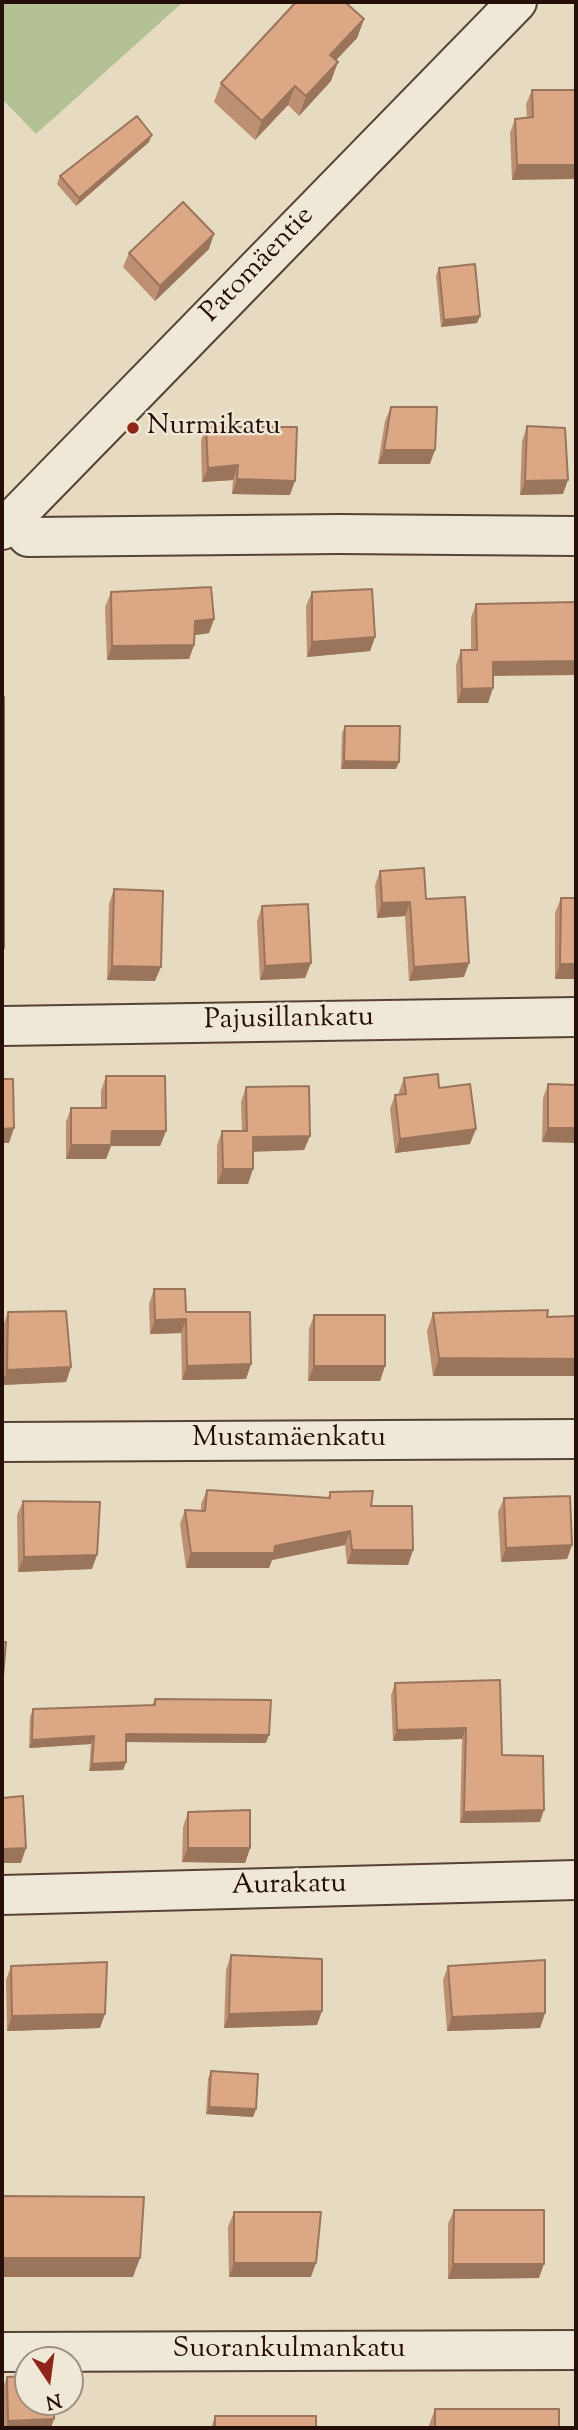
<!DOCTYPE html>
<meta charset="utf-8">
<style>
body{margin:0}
#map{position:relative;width:578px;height:2430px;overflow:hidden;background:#e6dbc0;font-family:"Sorts Mill Goudy",serif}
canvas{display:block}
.frame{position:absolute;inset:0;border:4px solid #250f08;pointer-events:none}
.north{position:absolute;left:14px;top:2346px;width:70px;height:70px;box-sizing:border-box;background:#efe8d6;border:2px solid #9e9184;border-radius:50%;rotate:167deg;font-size:19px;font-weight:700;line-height:28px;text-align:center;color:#250f08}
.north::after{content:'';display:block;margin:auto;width:24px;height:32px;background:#8f2418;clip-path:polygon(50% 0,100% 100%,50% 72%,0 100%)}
</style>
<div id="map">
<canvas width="578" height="2430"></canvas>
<div class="frame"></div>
<div class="north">N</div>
</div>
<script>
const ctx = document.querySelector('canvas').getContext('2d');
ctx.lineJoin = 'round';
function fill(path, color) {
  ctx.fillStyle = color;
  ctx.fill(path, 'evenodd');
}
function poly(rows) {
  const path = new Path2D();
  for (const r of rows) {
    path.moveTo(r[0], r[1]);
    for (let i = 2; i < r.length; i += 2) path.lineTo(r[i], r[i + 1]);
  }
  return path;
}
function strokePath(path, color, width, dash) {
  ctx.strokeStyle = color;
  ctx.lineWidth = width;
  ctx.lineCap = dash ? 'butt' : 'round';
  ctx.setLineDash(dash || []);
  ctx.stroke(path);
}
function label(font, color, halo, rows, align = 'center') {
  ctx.font = font + ' "Sorts Mill Goudy",serif';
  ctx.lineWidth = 5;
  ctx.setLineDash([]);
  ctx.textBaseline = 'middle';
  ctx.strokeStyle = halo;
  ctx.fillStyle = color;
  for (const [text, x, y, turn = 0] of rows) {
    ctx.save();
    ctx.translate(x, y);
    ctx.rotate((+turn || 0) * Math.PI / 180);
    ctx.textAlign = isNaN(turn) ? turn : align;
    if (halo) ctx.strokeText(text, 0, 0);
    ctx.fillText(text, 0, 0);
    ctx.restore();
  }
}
const green = poly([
 [2,2,183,2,36,134,2,99]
]);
const minor = poly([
 [12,519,28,537,339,534,576,536],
 [2,1026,576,1017],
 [2,1442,576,1439],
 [2,1895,576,1880],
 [2,2352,576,2350]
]);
const tertiary = poly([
 [2,530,517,2]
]);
const wall = poly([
 [364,19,357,38,336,60,331,81,299,116,288,105,255,140,214,102,221,83],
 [532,90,576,90,512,180,510,133,515,119,527,118,526,104],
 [149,142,76,206,57,184,60,176],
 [209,249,155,301,123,267,129,253],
 [439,268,480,316,477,323,441,327,436,276],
 [391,407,430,464,378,464,385,421],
 [527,426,563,494,520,495,522,441],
 [206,427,290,495,232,494,233,480,202,482,201,441],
 [111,592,214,619,209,633,195,635,194,645,189,659,107,660,105,607],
 [312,592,375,637,370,651,307,657,306,606],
 [476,604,493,676,488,703,457,703,456,665,461,650,471,650,471,618],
 [345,726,399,762,396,769,341,769,342,733],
 [380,871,426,899,464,977,409,981,405,916,377,918,375,885],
 [114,889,155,981,107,980,109,904],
 [561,898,576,979,555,979,555,913],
 [262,906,311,963,305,978,260,980,257,921],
 [106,1076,166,1131,160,1146,111,1146,106,1159,66,1159,66,1122,71,1108,101,1108,101,1091],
 [404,1078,439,1088,470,1144,395,1153,390,1109,395,1095,399,1094,399,1092],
 [548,1084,576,1085,542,1142,543,1098],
 [246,1087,310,1136,304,1150,253,1151,248,1184,217,1184,217,1145,222,1131,242,1131,241,1102],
 [154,1289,251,1364,246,1379,182,1380,181,1333,150,1334,149,1304],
 [548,1310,433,1376,427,1331,433,1313],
 [8,1312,71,1367,66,1382,2,1385,3,1326],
 [314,1315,385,1366,380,1381,308,1381,309,1329],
 [207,1490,328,1498,330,1492,371,1506,413,1550,408,1565,347,1564,345,1545,272,1560,269,1568,186,1568,180,1524,185,1510,201,1511,201,1504],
 [504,1498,572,1545,567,1559,501,1562,498,1512],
 [23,1501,92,1569,18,1572,17,1515],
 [500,1680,502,1755,540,1822,460,1823,462,1739,393,1741,391,1695,395,1683],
 [155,1699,266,1743,126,1742,126,1762,123,1770,89,1771,91,1744,29,1748,30,1717,33,1709,152,1705],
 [188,1812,250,1848,245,1863,182,1862,183,1827],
 [231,1955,317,2025,224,2028,226,1970],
 [11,1966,100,2028,7,2031,6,1980],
 [448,1966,545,2013,540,2028,447,2031,443,1980],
 [211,2071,256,2109,253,2117,206,2114,208,2079],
 [454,2210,539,2278,448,2279,448,2224],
 [234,2212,311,2277,229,2277,228,2227],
 [7,2377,51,2428,3,2428,2,2390],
 [435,2409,559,2428,428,2428],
 [215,2416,316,2428,211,2428]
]);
const shadedWall = poly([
 [364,19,357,38,323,74,330,55],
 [338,62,331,81,299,116,306,96],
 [295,86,288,105,255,140,262,121],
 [152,135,149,142,76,206,79,198],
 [517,165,576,165,576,179,512,180],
 [214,234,209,249,155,301,160,286],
 [480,316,477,323,441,327,444,320],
 [384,450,435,450,430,464,378,464],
 [238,465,233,480,202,482,208,468],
 [237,479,295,481,290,495,232,494],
 [568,480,563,494,520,495,525,481],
 [214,619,209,633,190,636,195,621],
 [375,637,370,651,307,657,312,642],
 [194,645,189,659,107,660,112,646],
 [576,661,576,675,488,676,493,662],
 [493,688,488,703,457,703,462,689],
 [344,761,399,762,396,769,341,769],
 [410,902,405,916,377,918,382,903],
 [311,963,305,978,260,980,265,966],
 [469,963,464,977,409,981,414,967],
 [560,964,576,964,576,979,555,979],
 [112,966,161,967,155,981,107,980],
 [14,1128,9,1143,2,1143,2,1129],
 [548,1128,576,1128,576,1143,542,1142],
 [476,1129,470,1144,395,1153,400,1139],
 [112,1131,166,1131,160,1146,111,1146,106,1159,66,1159,71,1145],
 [310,1136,304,1150,248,1152,253,1137],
 [223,1169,253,1169,248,1184,217,1184],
 [186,1319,181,1333,150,1334,155,1320],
 [439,1358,576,1359,576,1376,433,1376],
 [251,1364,246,1379,182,1380,187,1366],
 [314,1366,385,1366,380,1381,308,1381],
 [71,1367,66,1382,2,1385,7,1370],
 [350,1531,345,1545,272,1560,269,1568,186,1568,191,1553,275,1546],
 [572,1545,567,1559,501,1562,506,1548],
 [352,1550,413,1550,408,1565,347,1564],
 [97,1555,92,1569,18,1572,24,1557],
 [466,1728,462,1739,393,1741,397,1730],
 [126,1734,269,1735,266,1743,123,1742],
 [94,1736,91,1744,29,1748,32,1740],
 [126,1762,123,1770,89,1771,92,1764],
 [544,1810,540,1822,460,1823,464,1812],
 [26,1848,21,1863,2,1863,2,1849],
 [188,1848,250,1848,245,1863,182,1862],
 [322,2011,317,2025,224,2028,229,2014],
 [545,2013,540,2028,447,2031,452,2017],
 [105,2014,100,2028,7,2031,12,2016],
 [209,2107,256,2109,253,2117,206,2114],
 [2,2258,140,2258,133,2277,2,2277],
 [234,2263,316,2263,311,2277,229,2277],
 [453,2264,544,2264,539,2278,448,2279],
 [54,2419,51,2428,6,2428,8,2421]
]);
const building = poly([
 [296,2,345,2,364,19,330,55,338,62,306,96,295,86,262,121,221,83,296,2],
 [532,90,576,90,576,165,517,165,515,119,533,117,532,90],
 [137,116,152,135,79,198,60,176,137,116],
 [183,202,214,234,160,286,129,253,183,202],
 [475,264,480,316,444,320,439,268,475,264],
 [391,407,437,407,435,450,384,450,391,407],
 [527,426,565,428,568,480,525,481,527,426],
 [206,427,297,427,295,481,237,479,238,465,208,468,206,427],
 [211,587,214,619,195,621,194,645,112,646,111,592,211,587],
 [372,589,375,637,312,642,312,592,372,589],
 [576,602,576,661,493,662,493,688,462,689,461,650,477,650,476,604,576,602],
 [2,697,4,697,4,948,2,948,2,697],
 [345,726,400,726,399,762,344,761,345,726],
 [424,868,426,899,465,897,469,963,414,967,410,902,382,903,380,871,424,868],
 [114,889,163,891,161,967,112,966,114,889],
 [561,898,576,898,576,964,560,964,561,898],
 [308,904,311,963,265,966,262,906,308,904],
 [438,1074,439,1088,470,1084,476,1129,400,1139,395,1095,406,1094,404,1078,438,1074],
 [106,1076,165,1076,166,1131,112,1131,111,1145,71,1145,71,1108,106,1108,106,1076],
 [2,1079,13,1079,14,1128,2,1129,2,1079],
 [548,1084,576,1085,576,1128,548,1128,548,1084],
 [309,1086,310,1136,253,1137,253,1169,223,1169,222,1131,247,1131,246,1087,309,1086],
 [154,1289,185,1289,186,1312,250,1312,251,1364,187,1366,186,1319,155,1320,154,1289],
 [548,1310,547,1317,576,1316,576,1359,439,1358,433,1313,548,1310],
 [66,1311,71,1367,7,1370,8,1312,66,1311],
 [314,1315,385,1315,385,1366,314,1366,314,1315],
 [207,1490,330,1498,330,1492,373,1491,371,1506,412,1506,413,1550,352,1550,350,1531,275,1546,274,1553,191,1553,185,1510,205,1511,207,1490],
 [570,1496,572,1545,506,1548,504,1498,570,1496],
 [23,1501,100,1502,97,1555,24,1557,23,1501],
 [2,1642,6,1642,3,1676,2,1675,2,1642],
 [500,1680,502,1755,543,1756,544,1810,464,1812,466,1728,397,1730,395,1683,500,1680],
 [155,1699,271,1700,269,1735,126,1734,126,1762,92,1764,94,1736,32,1740,33,1709,155,1705,155,1699],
 [23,1796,26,1848,2,1849,2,1798,23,1796],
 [250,1810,250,1848,188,1848,188,1812,250,1810],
 [231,1955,322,1959,322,2011,229,2014,231,1955],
 [545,1960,545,2013,452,2017,448,1966,545,1960],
 [107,1962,105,2014,12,2016,11,1966,107,1962],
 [211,2071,258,2074,256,2109,209,2107,211,2071],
 [2,2196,144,2197,140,2258,2,2258,2,2196],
 [454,2210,544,2210,544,2264,453,2264,454,2210],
 [234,2212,321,2212,316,2263,234,2263,234,2212],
 [28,2376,28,2402,54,2402,54,2419,8,2421,7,2377,28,2376],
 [435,2409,559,2409,559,2428,435,2428,435,2409],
 [215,2416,316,2416,316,2428,215,2428,215,2416]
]);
const markers = [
 [133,428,7,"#8f2418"]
];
const streetNames = [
 ["Patomäentie",259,266,-46],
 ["Pajusillankatu",289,1021,-1],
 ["Mustamäenkatu",289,1440],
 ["Aurakatu",289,1887,-1],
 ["Suorankulmankatu",289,2351]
];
const poiNames = [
 ["Nurmikatu",147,428]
];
fill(green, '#b3c194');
strokePath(minor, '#554236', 42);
strokePath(tertiary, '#554236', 42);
strokePath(minor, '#efe8d6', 38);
strokePath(tertiary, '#efe8d6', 38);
fill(wall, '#bd9072');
fill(shadedWall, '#9a755c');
fill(building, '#dca784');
strokePath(building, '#9a755c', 2);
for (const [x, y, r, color] of markers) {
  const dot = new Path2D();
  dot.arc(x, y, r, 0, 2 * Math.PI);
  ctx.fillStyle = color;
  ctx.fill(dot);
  strokePath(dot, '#efe8d6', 2.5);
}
label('28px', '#250f08', '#efe8d6', streetNames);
label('28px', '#250f08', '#efe8d6', poiNames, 'left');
</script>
